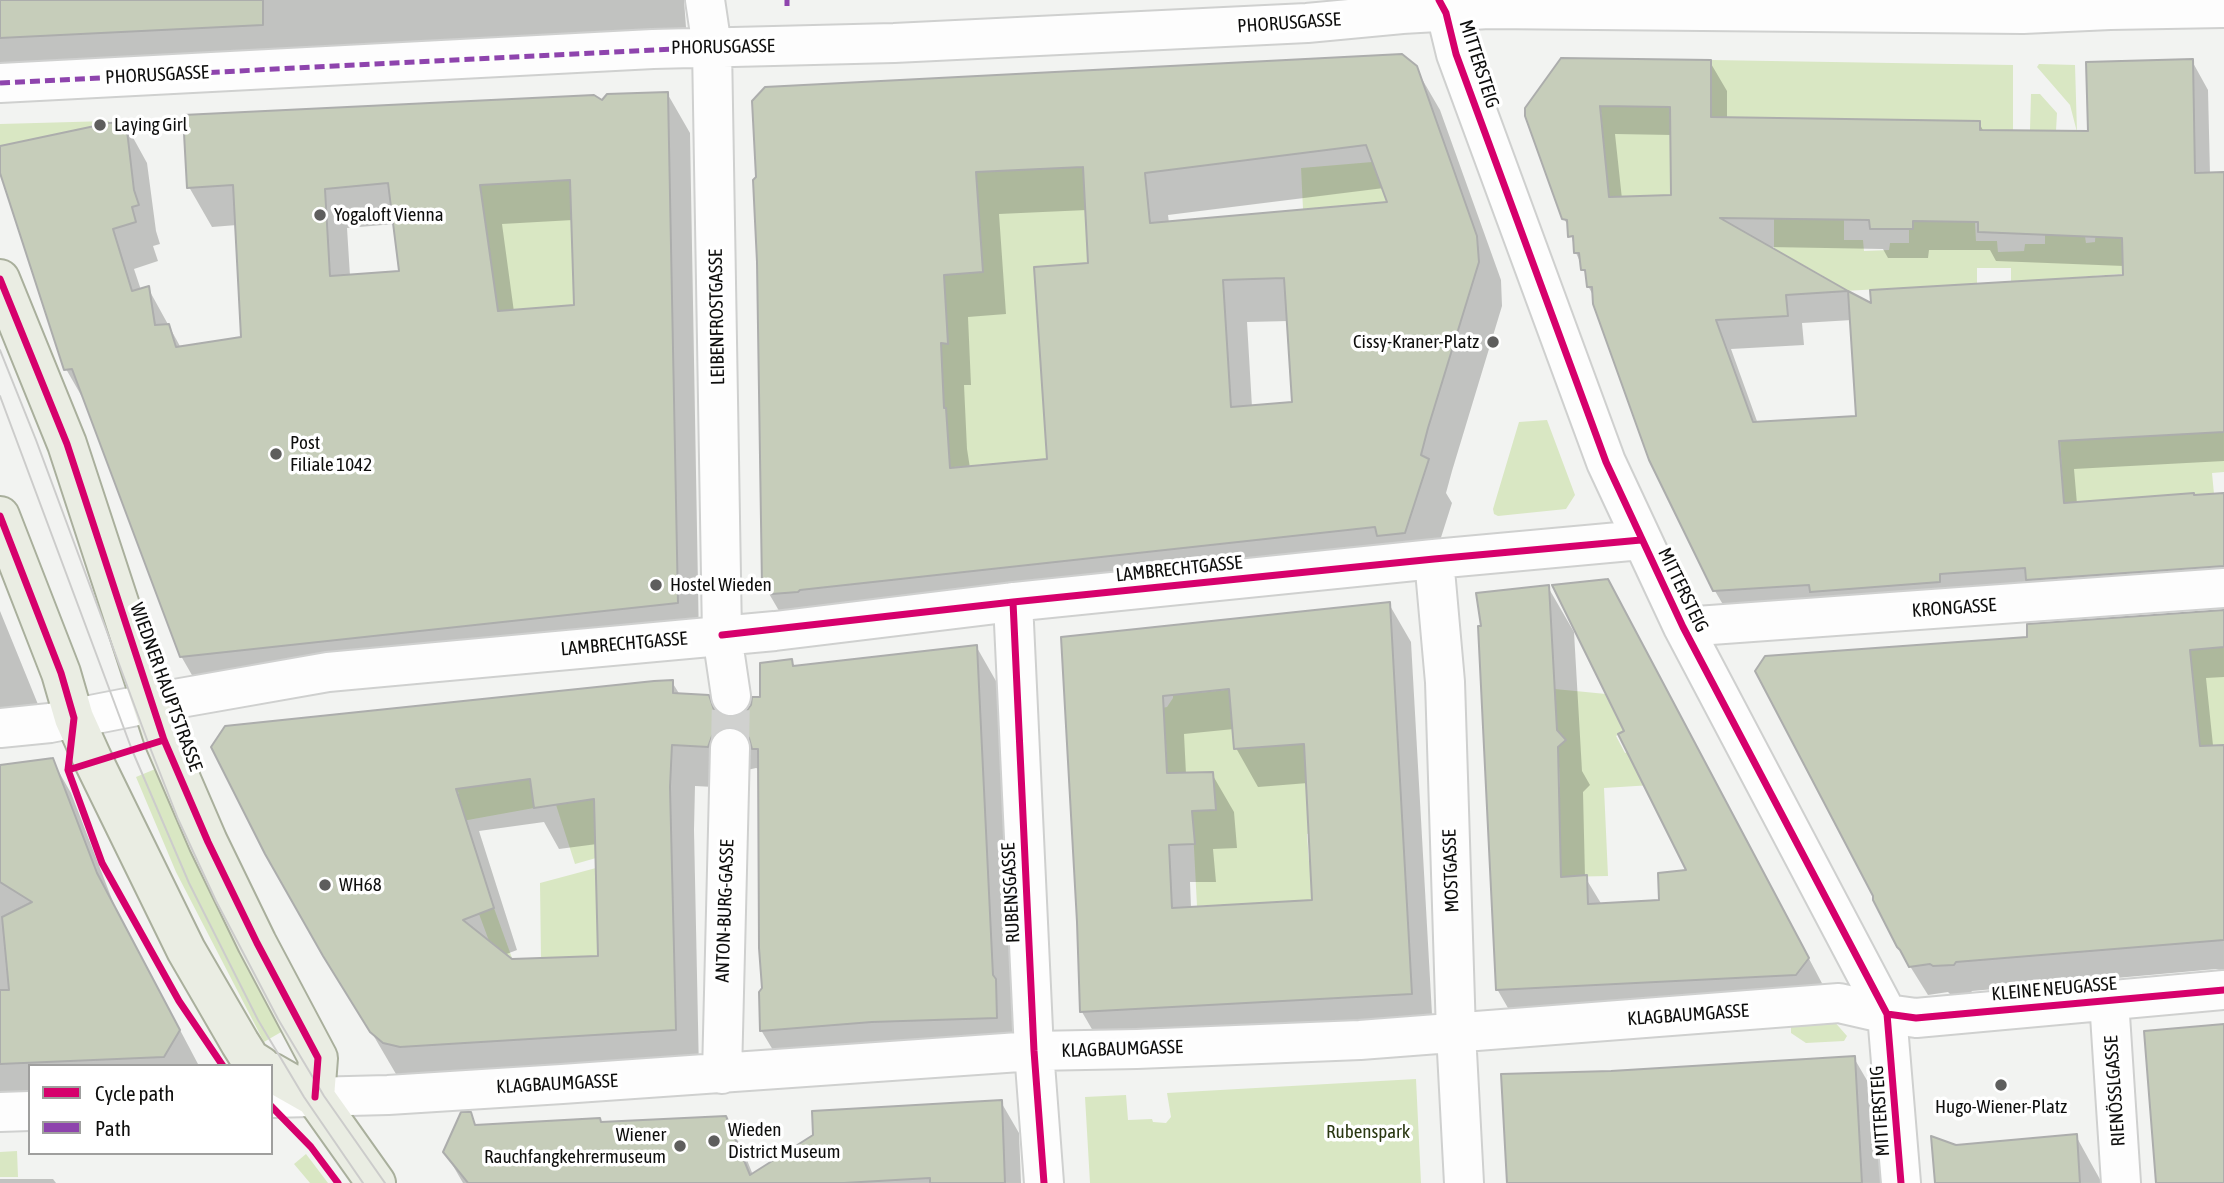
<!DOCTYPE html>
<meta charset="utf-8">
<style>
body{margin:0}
#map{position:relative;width:2224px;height:1183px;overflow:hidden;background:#f2f3f1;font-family:"Asap Condensed",sans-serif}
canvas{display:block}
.legend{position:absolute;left:28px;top:1064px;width:245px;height:91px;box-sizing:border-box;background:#fff;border:2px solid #9f9f9e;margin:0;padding:9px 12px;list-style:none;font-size:21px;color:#0e0e0d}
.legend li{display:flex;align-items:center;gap:14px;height:35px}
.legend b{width:35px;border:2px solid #9f9f9e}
</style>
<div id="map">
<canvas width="2224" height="1183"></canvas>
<ul class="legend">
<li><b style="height:9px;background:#d6006c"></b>Cycle path</li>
<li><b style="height:9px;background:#8e44ad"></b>Path</li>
</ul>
</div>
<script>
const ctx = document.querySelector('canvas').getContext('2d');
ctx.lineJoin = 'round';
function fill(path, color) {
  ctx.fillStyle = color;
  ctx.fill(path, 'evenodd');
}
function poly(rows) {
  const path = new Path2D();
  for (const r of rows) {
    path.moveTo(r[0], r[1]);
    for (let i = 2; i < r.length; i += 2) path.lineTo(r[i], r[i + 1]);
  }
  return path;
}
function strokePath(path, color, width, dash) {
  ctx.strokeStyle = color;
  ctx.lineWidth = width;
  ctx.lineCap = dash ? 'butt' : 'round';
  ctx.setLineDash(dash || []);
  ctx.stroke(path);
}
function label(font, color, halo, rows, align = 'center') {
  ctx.font = font + ' "Asap Condensed",sans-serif';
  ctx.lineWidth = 7;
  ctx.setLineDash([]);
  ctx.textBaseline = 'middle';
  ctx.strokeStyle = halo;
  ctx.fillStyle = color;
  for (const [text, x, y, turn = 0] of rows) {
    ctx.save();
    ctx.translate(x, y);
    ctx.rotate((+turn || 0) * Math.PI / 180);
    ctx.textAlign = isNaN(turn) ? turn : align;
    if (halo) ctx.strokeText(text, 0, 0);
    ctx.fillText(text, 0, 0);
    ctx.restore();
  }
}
const green = poly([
 [1711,60,2013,65,2013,130,1980,130,1980,121,1844,119,1804,118,1711,126],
 [2039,64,2075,65,2077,132,2070,105,2037,67],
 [2031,94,2040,94,2057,113,2056,131,2030,130],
 [1595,106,1671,107,1671,195,1609,197,1601,111],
 [109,121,109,123,0,146,0,124],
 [2195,146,2195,173,2134,273,2011,282,2011,268,1977,268,1977,284,1824,292,1823,276,1774,249,1774,219,1844,220,1844,240,1863,240,1864,251,1889,250,1890,243,1909,243,1909,229,1913,229,1913,221,1975,222,1976,241,1997,241,1998,252,2024,251,2025,244,2045,244,2045,231,2083,223,2086,243,2095,242,2096,218,2167,147],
 [1083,160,1088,263,1034,268,1048,459,942,468,938,409,941,343,947,344,936,275,983,272,976,166],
 [1372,162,1387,202,1303,209,1301,168],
 [610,178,574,305,498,311,480,185],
 [1547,420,1575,495,1566,509,1498,516,1494,514,1493,509,1519,422],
 [2224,432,2224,472,2212,473,2214,494,2194,496,2193,493,2064,503,2060,441],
 [2224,647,2224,793,2168,740,2199,736,2190,650],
 [1306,681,1235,749,1330,742,1305,769,1305,779,1311,780,1314,833,1307,834,1309,862,1316,862,1335,908,1284,902,1197,906,1192,811,1216,809,1213,772,1167,773,1166,743,1147,744,1155,709,1167,707,1173,698,1173,691,1198,693],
 [1555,689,1606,694,1624,731,1616,736,1625,753,1634,749,1652,785,1604,788,1608,876,1561,877,1558,790,1560,786,1558,747,1561,744,1561,734,1557,730],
 [512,762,514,781,530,779,534,808,446,824,452,801,459,793,449,784],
 [165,765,288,1028,264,1042,176,872,136,777],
 [594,799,596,858,575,864,556,805],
 [596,868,598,956,541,958,540,883],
 [494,908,516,969,489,941,479,914],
 [1833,1020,1847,1036,1844,1041,1806,1043,1791,1033,1791,1023],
 [1416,1079,1421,1183,1090,1183,1085,1097,1126,1095,1128,1120,1152,1119,1153,1122,1166,1123,1171,1117,1167,1093],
 [17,1151,18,1177,0,1177,0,1152],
 [306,1154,328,1183,310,1183,294,1164]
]);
const shadow = poly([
 [0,0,684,0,687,41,0,74],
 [2192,61,2208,90,2210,174,2224,174,2224,461,2074,469,2077,504,2224,495,2224,596,1732,620,1715,591,1594,297,1588,286,1588,279,1576,253,1569,227,1564,219,1527,115,1710,62,1727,91,1727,119,1979,123,1984,132,2090,133],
 [1615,134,1672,135,1673,196,1622,199],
 [1768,247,1883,249,1888,258,1928,258,1929,250,1990,250,1996,261,2124,266,2124,276,1872,306,1851,298,1847,292],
 [1852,320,1858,417,1758,424,1731,349,1804,345,1802,323],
 [1415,67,1440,110,1501,280,1502,306,1452,471,1446,493,1452,503,1429,575,789,628,764,585,759,262,755,180],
 [1384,188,1389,203,1169,223,1168,215],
 [1087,210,1089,264,1049,461,970,468,967,449,964,385,971,385,968,317,1006,314,999,214],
 [1289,321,1294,403,1252,407,1247,322],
 [667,93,690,133,699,642,204,696,181,656,89,409,66,369,0,168,0,148,125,123,147,163,156,231,160,244,153,246,158,261,134,269,141,290,148,288,181,348,243,338,237,225,212,227,189,187,603,102],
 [573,220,576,306,514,312,502,224],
 [395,224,401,273,350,276,347,228],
 [1548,587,1574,632,1582,771,1590,785,1583,792,1585,877,1602,905,1661,902,1689,872,1626,732,1633,626,1833,1004,1523,1034,1497,989],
 [1389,604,1411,642,1433,1032,1104,1050,1082,1012,1063,638],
 [1234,729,1236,748,1258,787,1308,783,1314,902,1191,908,1190,882,1216,882,1213,849,1237,848,1234,812,1212,774,1186,774,1184,734],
 [0,611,48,729,0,734],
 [2224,612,2224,677,2206,678,2224,851,2224,971,2216,969,1972,991,1970,994,1951,995,1948,992,1928,995,1898,947,2029,638],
 [976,646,1000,688,1021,1059,786,1072,761,1030,764,989,759,769,756,768,743,771,732,788,695,786,694,830,699,1072,409,1084,396,1074,267,854,672,682,680,695,708,696,719,715,734,719,746,714,761,699,791,661,795,667],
 [544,822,559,849,597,844,600,958,511,960,504,955,517,950,479,831],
 [52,760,71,793,115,907,198,1064,30,1066,30,1097,0,1099,0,766],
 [1854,1058,1879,1101,1884,1183,1509,1183,1611,1072],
 [1001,1102,1019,1133,1021,1183,463,1183,445,1152,470,1114,477,1127,602,1124,725,1118,743,1150,753,1175],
 [2076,1136,2102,1183,1937,1183,1956,1147],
 [0,1179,53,1179,56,1183,0,1183]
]);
const building = poly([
 [0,0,263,0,263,25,0,38,0,0],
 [1402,54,1417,66,1477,236,1479,262,1428,428,1421,455,1429,459,1405,533,1377,536,1375,527,800,590,798,592,772,594,762,586,757,262,753,180,756,177,752,101,765,87,1402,54],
 [1366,145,1387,202,1150,223,1145,173,1366,145],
 [1083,167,1088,263,1034,267,1047,459,950,468,946,408,944,408,941,343,948,344,944,275,983,272,976,172,1083,167],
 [1284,278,1292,402,1231,407,1223,280,1284,278],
 [1561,58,1711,60,1711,117,1980,121,1980,130,2088,131,2086,62,2193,59,2195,173,2224,172,2224,432,2059,441,2064,503,2194,493,2194,495,2224,493,2224,566,2026,580,2025,568,1940,574,1940,582,1810,592,1809,585,1713,591,1649,460,1593,304,1592,287,1587,287,1585,270,1581,270,1579,253,1574,253,1573,236,1568,237,1567,220,1562,219,1525,116,1525,108,1561,58],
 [1600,106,1670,107,1671,195,1609,197,1600,106],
 [1720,218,1869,220,1870,229,1913,229,1913,221,1978,222,1978,232,2122,238,2123,275,1870,290,1871,303,1848,291,1856,416,1753,422,1716,320,1788,316,1786,295,1848,291,1720,218],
 [668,92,678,603,180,657,72,369,64,370,0,173,0,146,109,123,126,122,134,190,139,205,132,207,136,222,113,229,132,291,149,286,155,325,169,324,176,347,241,337,233,185,187,188,183,115,594,95,602,100,607,94,668,92],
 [570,180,574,305,498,311,480,185,570,180],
 [388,183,399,271,330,276,325,189,388,183],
 [1608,579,1809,958,1796,975,1496,990,1478,626,1481,626,1476,593,1549,585,1557,730,1566,740,1558,747,1561,877,1587,875,1588,904,1659,900,1658,873,1686,870,1618,734,1624,731,1552,585,1608,579],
 [1390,602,1412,994,1080,1012,1077,922,1061,637,1390,602],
 [1229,689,1234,749,1304,744,1312,900,1172,908,1169,845,1195,844,1192,811,1216,810,1213,772,1167,773,1163,696,1229,689],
 [2224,610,2224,647,2190,650,2200,746,2224,745,2224,940,1956,962,1954,965,1933,966,1930,964,1909,967,1900,950,1897,947,1873,900,1873,896,1755,671,1765,656,2027,637,2027,624,2224,610],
 [977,645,993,975,996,979,997,1018,872,1022,760,1031,759,992,762,988,759,948,758,749,752,749,749,738,742,730,730,726,719,729,712,736,708,747,672,745,670,787,676,1030,400,1047,383,1043,370,1032,323,956,265,854,211,747,225,726,654,681,673,680,673,693,709,695,714,710,722,716,734,718,745,713,751,705,752,697,760,697,760,663,792,659,793,666,977,645],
 [530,779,534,808,594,799,598,956,512,959,463,920,494,908,456,789,530,779],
 [53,758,97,873,180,1030,164,1057,0,1064,0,990,9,990,2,917,32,902,0,882,0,765,53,758],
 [2224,1024,2224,1183,2156,1183,2144,1031,2224,1024],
 [1855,1056,1862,1183,1507,1183,1501,1074,1611,1071,1855,1056],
 [1002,1100,1005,1183,930,1183,930,1178,844,1183,468,1183,443,1152,461,1112,471,1112,475,1125,600,1118,601,1122,726,1116,750,1175,813,1135,812,1111,1002,1100],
 [2077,1134,2080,1183,1935,1183,1931,1136,1956,1145,2077,1134]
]);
const minorTunnel = poly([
 [730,748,731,696]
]);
const minor = poly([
 [705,0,712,47,722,635,731,696],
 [1439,0,1446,13,1456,54,1606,462,1683,627,1887,1014,1901,1183],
 [0,83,653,49,894,43,1307,23,1402,14,1489,9,2023,14,2110,10,2224,8],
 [1434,559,1445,682,1456,1033,1464,1183],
 [1013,602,1034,1051,1044,1183],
 [1683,627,2224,588],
 [0,728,50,723,152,703,328,672,775,631,1013,602,1434,559,1641,540],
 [2109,1000,2121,1183],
 [722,1074,730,748],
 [271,1098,388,1095,562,1084,1034,1051,1137,1049,1360,1040,1839,1003,1887,1014,1916,1018,2224,990],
 [0,1112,30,1111]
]);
const major = poly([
 [0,279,67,444,164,740,208,842,257,943,318,1058,315,1097],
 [0,516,61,673,74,718,92,758,186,950,240,1043,250,1059,261,1066],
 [271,1072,315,1097,376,1183]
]);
const tram = poly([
 [0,350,36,440,149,745,178,819,216,901,278,1019,324,1096,385,1183],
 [0,396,132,750,189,883,258,1020,304,1097,363,1183]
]);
const quiet = poly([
 [787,0,787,6],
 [0,83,712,47]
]);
const cycleway = poly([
 [1439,0,1446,13,1456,54,1606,462,1683,627,1887,1014,1901,1183],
 [0,279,67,444,164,740,208,842,257,943,318,1058,315,1097],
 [0,516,61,673,74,718,68,770,102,863,179,1001,223,1066],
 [1013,602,1034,1051,1044,1183],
 [722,635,1013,602,1434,559,1641,540],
 [68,770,164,740],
 [1887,1014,1916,1018,2224,990],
 [271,1106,311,1147,338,1183]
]);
const markers = [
 [100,125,7,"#5e5e5d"],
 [320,215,7,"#5e5e5d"],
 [1493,342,7,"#5e5e5d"],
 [276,454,7,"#5e5e5d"],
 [656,585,7,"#5e5e5d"],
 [325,885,7,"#5e5e5d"],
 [2001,1085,7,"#5e5e5d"],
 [714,1141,7,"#5e5e5d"],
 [680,1146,7,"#5e5e5d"]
];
const streetNames = [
 ["PHORUSGASSE",1289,23,-4],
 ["PHORUSGASSE",723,47,-1],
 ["MITTERSTEIG",1479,64,72],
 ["PHORUSGASSE",157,75,-3],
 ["LEIBENFROSTGASSE",717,317,-91],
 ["LAMBRECHTGASSE",1179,569,-6],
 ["MITTERSTEIG",1683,590,64],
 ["KRONGASSE",1954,608,-4],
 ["LAMBRECHTGASSE",624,644,-5],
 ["WIEDNER HAUPTSTRASSE",166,687,70],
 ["MOSTGASSE",1451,871,-92],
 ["RUBENSGASSE",1011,893,-93],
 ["ANTON-BURG-GASSE",725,911,-88],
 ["KLEINE NEUGASSE",2054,989,-5],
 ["KLAGBAUMGASSE",1688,1015,-4],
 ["KLAGBAUMGASSE",1122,1049,-2],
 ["KLAGBAUMGASSE",557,1084,-3],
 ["RIENÖSSLGASSE",2115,1091,-94],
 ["MITTERSTEIG",1880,1111,-94]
];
const poiNames = [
 ["Laying Girl",114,125],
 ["Yogaloft Vienna",334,215],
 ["Cissy-Kraner-Platz",1479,342,"right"],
 ["Post",290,443],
 ["Filiale 1042",290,465],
 ["Hostel Wieden",670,585],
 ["WH68",339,885],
 ["Hugo-Wiener-Platz",2001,1107,"center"],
 ["Wieden",728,1130],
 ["District Museum",728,1152],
 ["Wiener",666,1135,"right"],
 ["Rauchfangkehrermuseum",666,1157,"right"]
];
const parkNames = [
 ["Rubenspark",1368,1132]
];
fill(green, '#d9e7c3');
fill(shadow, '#0003');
fill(building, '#c6cdba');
strokePath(building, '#acadac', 2);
strokePath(minorTunnel, '#d0d1cf', 38, [38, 19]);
strokePath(minor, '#cfd0cf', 42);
strokePath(major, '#a9af9c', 42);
strokePath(minor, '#fdfdfd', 38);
strokePath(major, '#eaede3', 38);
strokePath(tram, '#cccccb', 2);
strokePath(quiet, '#8e44ad', 5, [10, 5]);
strokePath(cycleway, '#d6006c', 7);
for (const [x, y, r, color] of markers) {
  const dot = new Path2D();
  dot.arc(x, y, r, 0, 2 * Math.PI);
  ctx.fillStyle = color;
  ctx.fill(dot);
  strokePath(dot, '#fff', 2.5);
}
label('19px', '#0e0e0d', '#fff', streetNames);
label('19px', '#0e0e0d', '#fff', poiNames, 'left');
label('19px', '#2a3711', '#fff', parkNames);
</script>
